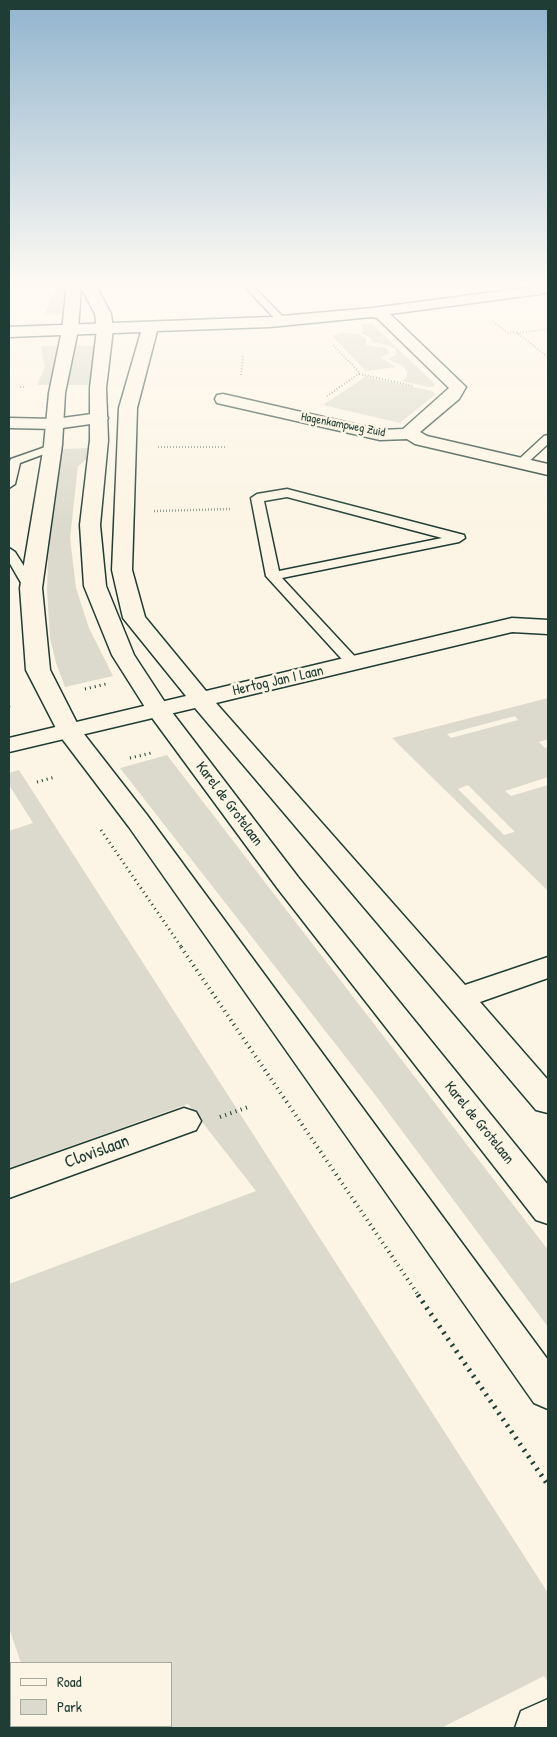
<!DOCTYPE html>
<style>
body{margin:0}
#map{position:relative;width:557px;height:1737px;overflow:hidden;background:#fcf5e5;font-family:"Patrick Hand",sans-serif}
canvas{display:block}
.frame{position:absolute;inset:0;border:10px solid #1f3d34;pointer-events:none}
.legend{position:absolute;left:10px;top:1662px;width:162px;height:65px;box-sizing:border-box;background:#fcf5e5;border:1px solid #a4ab9e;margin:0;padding:6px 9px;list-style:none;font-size:15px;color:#1f3d34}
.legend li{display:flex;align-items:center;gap:10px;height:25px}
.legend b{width:25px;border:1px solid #a4ab9e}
</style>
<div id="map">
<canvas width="557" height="1737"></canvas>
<div class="frame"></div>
<ul class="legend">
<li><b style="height:6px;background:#fcf5e5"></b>Road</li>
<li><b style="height:14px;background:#dcdacc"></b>Park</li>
</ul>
</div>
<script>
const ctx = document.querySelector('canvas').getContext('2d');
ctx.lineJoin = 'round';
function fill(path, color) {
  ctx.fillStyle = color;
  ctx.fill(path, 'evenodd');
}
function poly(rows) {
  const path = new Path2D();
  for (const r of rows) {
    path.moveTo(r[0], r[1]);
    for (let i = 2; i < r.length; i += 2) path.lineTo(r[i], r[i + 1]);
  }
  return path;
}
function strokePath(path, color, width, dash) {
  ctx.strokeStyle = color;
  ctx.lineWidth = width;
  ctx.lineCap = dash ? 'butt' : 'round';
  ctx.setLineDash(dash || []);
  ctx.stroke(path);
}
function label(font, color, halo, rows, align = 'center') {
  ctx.font = font + ' "Patrick Hand",sans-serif';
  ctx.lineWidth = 5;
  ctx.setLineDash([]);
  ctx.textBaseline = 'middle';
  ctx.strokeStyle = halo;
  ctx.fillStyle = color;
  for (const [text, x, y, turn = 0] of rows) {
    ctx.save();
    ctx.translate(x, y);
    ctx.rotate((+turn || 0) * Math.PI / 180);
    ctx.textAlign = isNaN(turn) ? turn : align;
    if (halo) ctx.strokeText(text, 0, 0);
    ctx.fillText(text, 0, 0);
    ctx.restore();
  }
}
const green = poly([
 [58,285,67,285,64,314,44,315],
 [371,323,435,384,435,386,429,387,402,381,407,377,407,372,404,367,388,359,397,354,395,349,388,345,372,342,371,338,361,333,364,330,361,325],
 [341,333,358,334,366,339,366,345,386,348,389,353,381,358,396,367,366,371,332,336],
 [41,346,59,346,52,385,37,385,45,367],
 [74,346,96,346,92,385,67,385],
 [365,377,432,391,436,394,400,423,323,405],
 [89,448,90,457,78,466,70,538,76,588,89,628,113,676,65,687,56,663,50,638,47,590,48,558,62,449],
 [548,698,548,739,539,742,545,748,548,747,548,777,505,791,511,796,548,785,548,891,392,738],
 [515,716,518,720,451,738,447,734],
 [468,785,514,831,514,832,504,835,458,789],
 [167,755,548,1250,548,1327,376,1096,120,768],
 [19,770,548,1593,548,1682,544,1676,441,1728,45,1728,44,1726,171,1726,171,1663,21,1663,9,1628,9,1284,256,1191,188,1104,9,1168,9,831,33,823,9,785,9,773]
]);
const pathFar4 = poly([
 [493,322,508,333,516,332,548,357],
 [517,333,548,329],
 [359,374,413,386],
 [241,375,243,356],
 [20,387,25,387],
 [327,396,360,373,332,344],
 [158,447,225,447]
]);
const pathFar3 = poly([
 [154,511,230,509]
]);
const pathFar2 = poly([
 [85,689,106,684],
 [9,706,11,705],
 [130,758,151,753],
 [37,782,55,777],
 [101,830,182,948]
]);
const pathFar1 = poly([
 [181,947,419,1296],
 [220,1117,248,1107]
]);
const path = poly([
 [418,1295,548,1485]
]);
const service = poly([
 [243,285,252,285,285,319,285,323,279,323,243,285],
 [548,435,548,444,525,465,517,465,517,461,544,436,548,435],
 [51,445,55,446,55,450,20,463,15,484,9,488,9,463,11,459,51,445],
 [287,489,464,535,465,538,459,542,282,578,359,661,361,664,359,667,349,667,266,576,251,498,257,494,287,489],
 [287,497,442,538,279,571,264,501,287,497],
 [9,548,15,552,38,588,36,591,31,592,24,588,9,562,9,548]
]);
const minor = poly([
 [548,285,548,293,390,314,466,387,459,399,420,432,427,436,548,464,548,475,415,444,407,439,380,440,217,403,215,399,217,395,223,394,380,430,403,429,449,388,377,318,371,317,270,327,157,331,137,408,132,570,145,617,206,691,512,618,548,620,548,634,512,632,216,703,465,985,548,957,548,978,480,1002,548,1080,548,1113,536,1110,195,708,9,752,9,738,186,696,123,618,112,570,119,408,141,332,9,337,9,327,270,317,372,308,548,285],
 [184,1108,196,1112,201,1121,196,1130,9,1198,9,1170,184,1108],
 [548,1699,548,1728,515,1728,521,1711,548,1699]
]);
const tertiary = poly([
 [99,413,105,414,108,418,105,422,55,429,9,428,9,418,55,419,99,413]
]);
const secondary = poly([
 [67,285,96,285,111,314,113,329,106,388,108,440,100,525,106,586,134,655,168,707,298,877,548,1185,548,1224,536,1220,278,889,150,715,112,655,84,586,80,525,90,440,90,388,97,329,95,314,81,287,78,330,65,393,62,445,42,588,50,670,80,729,147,815,548,1360,548,1409,534,1403,129,827,60,736,26,670,20,588,44,445,49,393,62,330,67,285]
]);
const farStreetnames = [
 ["Hagenkampweg Zuid",343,425,11]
];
const streetNames = [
 ["Hertog Jan I Laan",278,681,-13],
 ["Karel de Grotelaan",229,804,53],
 ["Karel de Grotelaan",479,1123,51]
];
const nearStreetnames = [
 ["Clovislaan",97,1152,-20]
];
fill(green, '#dcdacc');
strokePath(service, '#1f3d34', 3);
strokePath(minor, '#1f3d34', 3);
strokePath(tertiary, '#1f3d34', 3);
strokePath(secondary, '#1f3d34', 3);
strokePath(pathFar4, '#1f3d34', 2, [0.5, 2.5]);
strokePath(pathFar3, '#1f3d34', 2.5, [0.5, 2.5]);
strokePath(pathFar2, '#1f3d34', 3, [1, 4]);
strokePath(pathFar1, '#1f3d34', 4, [1, 4.5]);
strokePath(path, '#1f3d34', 5, [2, 5.5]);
fill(service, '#fcf5e5');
fill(minor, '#fcf5e5');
fill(tertiary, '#fcf5e5');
fill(secondary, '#fcf5e5');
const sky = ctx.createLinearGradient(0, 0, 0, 528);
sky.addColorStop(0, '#91b4ce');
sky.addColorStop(0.54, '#fefaf3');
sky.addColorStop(1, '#fefaf300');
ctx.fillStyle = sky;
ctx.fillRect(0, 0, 557, 528);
label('12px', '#1f3d34', '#fcf5e5', farStreetnames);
label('15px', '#1f3d34', '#fcf5e5', streetNames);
label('18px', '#1f3d34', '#fcf5e5', nearStreetnames);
</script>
